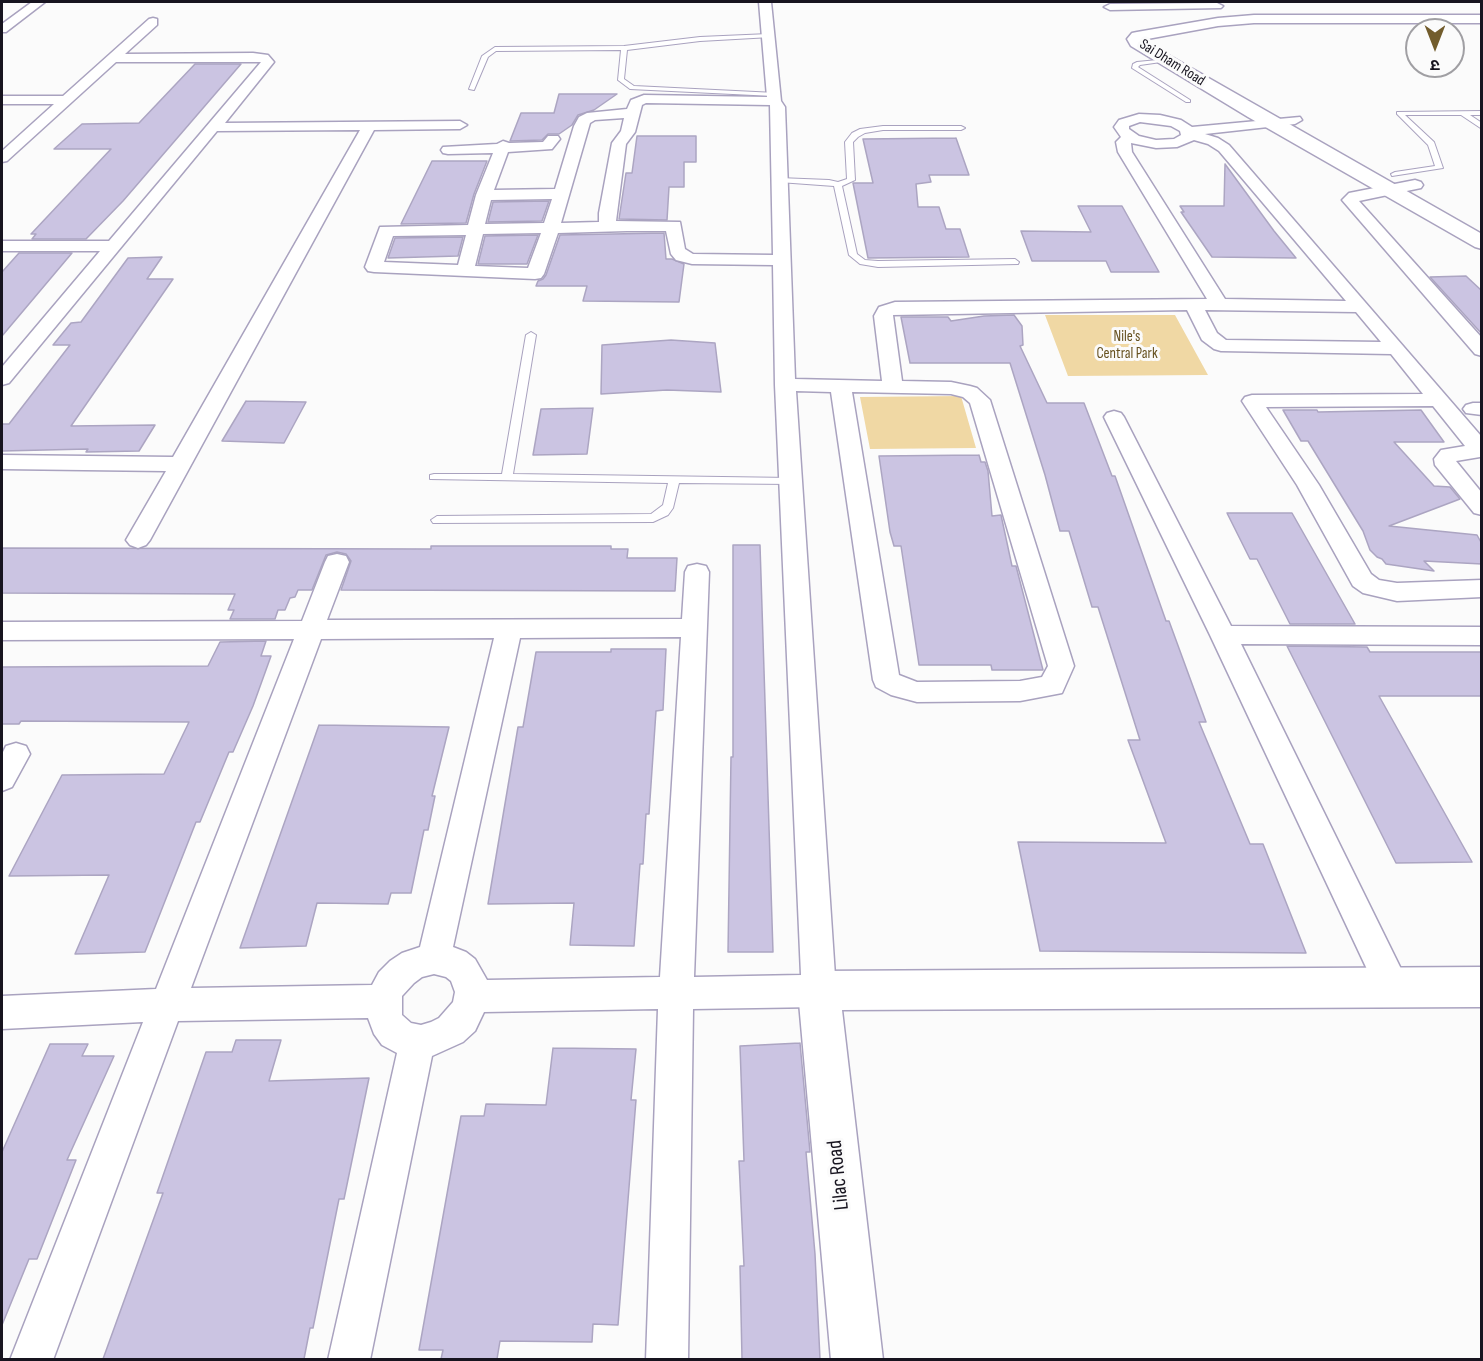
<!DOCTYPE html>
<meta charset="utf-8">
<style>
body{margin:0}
#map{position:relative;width:1483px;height:1361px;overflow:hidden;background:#fbfbfb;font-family:"Sofia Sans Condensed","Noto Sans Devanagari",sans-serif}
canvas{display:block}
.frame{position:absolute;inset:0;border:3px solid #17141f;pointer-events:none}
.north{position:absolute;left:1405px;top:18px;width:60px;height:60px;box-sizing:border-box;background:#fbfbfb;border:2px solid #a09fa3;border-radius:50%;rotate:180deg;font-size:16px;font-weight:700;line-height:24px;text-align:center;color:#17141f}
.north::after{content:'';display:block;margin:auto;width:21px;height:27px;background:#725c2c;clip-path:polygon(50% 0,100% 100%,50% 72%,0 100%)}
</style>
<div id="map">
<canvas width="1483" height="1361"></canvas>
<div class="frame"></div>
<div class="north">उ</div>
</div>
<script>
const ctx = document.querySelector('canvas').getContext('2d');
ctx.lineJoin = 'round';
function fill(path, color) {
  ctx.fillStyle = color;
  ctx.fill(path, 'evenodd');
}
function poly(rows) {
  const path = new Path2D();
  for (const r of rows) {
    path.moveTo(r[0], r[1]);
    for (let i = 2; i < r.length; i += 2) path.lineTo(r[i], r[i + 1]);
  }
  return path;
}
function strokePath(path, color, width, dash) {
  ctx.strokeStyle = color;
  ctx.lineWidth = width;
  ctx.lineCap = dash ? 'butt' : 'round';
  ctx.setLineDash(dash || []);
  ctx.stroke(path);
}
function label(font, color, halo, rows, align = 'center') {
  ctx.font = font + ' "Sofia Sans Condensed",sans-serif';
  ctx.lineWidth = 6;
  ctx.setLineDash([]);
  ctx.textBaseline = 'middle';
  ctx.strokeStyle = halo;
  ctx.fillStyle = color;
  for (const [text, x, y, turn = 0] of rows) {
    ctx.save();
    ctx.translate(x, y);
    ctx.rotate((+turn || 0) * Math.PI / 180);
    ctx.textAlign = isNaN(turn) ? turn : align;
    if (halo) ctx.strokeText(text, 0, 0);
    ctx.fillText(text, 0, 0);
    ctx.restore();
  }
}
const green = poly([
 [1045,315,1175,315,1208,375,1068,376],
 [961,396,976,448,870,449,860,397]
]);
const building = poly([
 [195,64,241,64,123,201,86,239,32,239,36,234,31,234,111,149,54,149,82,124,139,123,195,64],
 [559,94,617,94,594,110,578,115,572,125,559,134,548,134,542,140,510,141,521,113,554,113,559,94],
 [637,136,696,136,696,162,684,162,684,187,669,187,667,220,619,219,626,173,632,173,637,136],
 [956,138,969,175,929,175,931,182,916,184,918,207,939,207,946,229,960,229,969,257,868,258,853,183,873,183,863,139,956,138],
 [432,161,487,161,474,194,466,223,401,224,432,161],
 [1225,164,1274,231,1296,258,1212,257,1181,212,1184,212,1180,206,1224,206,1225,164],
 [549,201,542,221,488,222,493,202,549,201],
 [1078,206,1122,206,1159,272,1111,272,1106,261,1032,261,1021,231,1091,232,1078,206],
 [664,233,666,259,672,259,684,264,679,302,583,301,587,286,536,286,538,281,543,279,546,275,560,235,664,233],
 [538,235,527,264,478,264,485,236,538,235],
 [463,237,458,256,388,258,395,238,463,237],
 [19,253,72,253,2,336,2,272,19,253],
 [162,257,147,279,173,279,71,426,155,425,139,451,86,452,88,449,2,451,2,424,9,424,70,345,53,345,71,323,81,322,128,258,162,257],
 [1466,276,1482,291,1482,334,1430,277,1466,276],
 [1014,315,1022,326,1023,345,1020,346,1047,403,1084,403,1112,476,1115,476,1166,621,1169,621,1206,722,1199,722,1250,844,1263,844,1306,953,1040,951,1018,842,1166,843,1128,740,1140,740,1098,607,1092,607,1069,531,1060,531,1045,475,1010,363,910,363,901,317,948,317,951,321,984,316,1014,315],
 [671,340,715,343,721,392,667,390,601,394,602,345,671,340],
 [246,401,306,402,284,443,222,441,246,401],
 [593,408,587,454,533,455,541,409,593,408],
 [1283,410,1317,410,1318,412,1421,410,1444,442,1394,442,1434,486,1450,487,1460,499,1389,526,1477,535,1482,544,1482,564,1424,561,1434,571,1386,564,1382,559,1377,557,1370,550,1363,531,1308,441,1301,441,1283,410],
 [979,455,981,462,985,462,988,471,992,516,1001,515,1012,566,1016,566,1043,670,992,670,991,665,919,665,901,546,894,546,890,532,879,456,979,455],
 [1227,513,1292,513,1355,624,1290,624,1257,559,1250,559,1227,513],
 [733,545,760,545,773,952,728,952,731,757,733,757,733,545],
 [431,546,611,546,611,549,628,549,627,558,677,558,675,591,341,590,351,561,346,554,337,552,326,555,312,590,298,590,295,597,290,598,285,610,278,610,275,619,230,619,234,610,228,610,235,594,2,593,2,548,431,549,431,546],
 [266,641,261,656,271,656,253,706,233,752,229,752,200,822,196,822,145,952,75,954,109,875,9,876,62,775,164,774,189,722,21,721,19,724,2,724,2,667,208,666,220,642,266,641],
 [1287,646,1367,647,1370,652,1482,652,1482,696,1379,696,1472,862,1396,863,1287,646],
 [611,649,666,649,663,710,656,711,649,814,646,814,643,864,640,864,634,946,570,945,574,903,488,904,518,727,523,727,536,652,611,652,611,649],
 [319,725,449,727,432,796,435,796,428,830,424,830,411,893,391,893,388,904,317,903,306,946,240,948,319,725],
 [236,1040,281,1040,269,1081,369,1078,344,1199,339,1199,313,1328,310,1328,304,1359,103,1359,163,1193,157,1193,206,1052,232,1052,236,1040],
 [800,1043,810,1152,806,1152,815,1254,820,1359,742,1359,740,1266,744,1266,739,1161,744,1161,740,1046,800,1043],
 [50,1044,88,1044,82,1056,114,1056,67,1160,76,1160,37,1259,29,1259,2,1325,2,1152,50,1044],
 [553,1048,636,1049,631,1100,636,1100,618,1325,593,1324,592,1342,500,1341,497,1359,441,1359,443,1350,419,1350,461,1116,484,1116,486,1104,546,1105,553,1048]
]);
const lane = poly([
 [769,34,771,37,700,41,627,50,624,79,634,86,776,93,774,96,630,89,618,80,621,50,496,51,488,57,474,90,469,89,482,56,495,47,624,46,700,37,769,34],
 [1168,59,1168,61,1140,65,1138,67,1190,100,1190,102,1186,102,1132,68,1133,64,1137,62,1168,59],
 [1482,111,1482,115,1470,115,1482,123,1482,129,1461,115,1405,115,1434,142,1443,168,1392,176,1391,174,1395,172,1435,166,1428,145,1397,114,1397,112,1482,111],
 [883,126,961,126,965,128,961,130,883,130,865,133,858,137,853,142,855,180,842,186,857,254,865,260,878,261,1015,259,1019,262,1018,264,878,267,860,264,849,255,834,186,779,182,775,180,779,178,829,180,838,182,847,179,845,142,852,133,860,129,883,126],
 [531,332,536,335,513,474,792,478,798,481,792,484,679,483,673,508,668,515,653,522,433,523,431,520,437,516,651,514,663,505,668,483,430,479,430,475,434,474,502,474,526,335,531,332]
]);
const street = poly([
 [32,2,45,2,6,32,2,32,2,24,32,2],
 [759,2,771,2,781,101,785,107,795,379,882,381,874,316,879,307,895,302,1207,299,1118,152,1116,142,1121,137,1114,127,1119,120,1139,114,1160,115,1181,120,1192,127,1300,117,1302,120,1295,124,1205,134,1218,138,1229,145,1481,436,1480,457,1456,461,1482,493,1482,515,1474,513,1435,465,1434,459,1441,450,1465,446,1433,406,1266,407,1319,485,1371,574,1379,580,1397,583,1482,580,1482,597,1397,601,1363,593,1353,586,1297,485,1242,401,1245,397,1252,395,1423,394,1391,354,1221,351,1214,349,1202,340,1187,310,893,315,902,381,951,382,970,386,977,388,990,400,1074,666,1062,693,1020,701,917,702,891,695,876,687,873,680,831,392,796,391,836,991,831,1002,819,1007,693,1009,688,1360,646,1360,658,1009,484,1012,475,1031,463,1042,432,1056,370,1360,328,1360,397,1053,382,1045,374,1034,368,1018,178,1021,53,1360,10,1360,143,1022,2,1029,2,996,156,989,294,639,2,640,2,622,302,621,325,562,328,556,337,554,346,556,349,562,327,620,682,619,685,572,688,566,697,564,706,566,709,572,694,977,801,975,775,385,773,265,692,264,676,260,671,254,666,231,627,231,558,233,544,274,541,278,535,279,374,272,368,271,365,267,380,227,468,225,476,195,493,153,448,154,443,153,441,150,443,147,497,144,503,141,509,143,543,142,548,136,558,136,560,139,552,149,508,152,494,190,555,189,574,126,579,117,587,113,627,109,631,100,644,95,767,97,759,2],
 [646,103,770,105,773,255,693,254,685,249,680,222,616,221,626,144,635,132,642,105,646,103],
 [624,118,621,131,612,143,599,213,599,222,561,223,590,123,595,120,624,118],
 [1140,122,1171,126,1180,131,1181,135,1174,139,1156,140,1139,136,1129,129,1129,126,1140,122],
 [1194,140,1208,144,1219,151,1346,301,1225,299,1132,152,1131,143,1156,148,1177,147,1194,140],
 [552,199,544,223,485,224,491,200,552,199],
 [541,233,528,268,475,266,483,234,541,233],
 [466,235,458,265,384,262,393,236,466,235],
 [1205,310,1356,312,1381,342,1226,340,1217,333,1205,310],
 [852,392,951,394,963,397,970,403,1048,666,1042,677,1020,681,917,682,899,675,852,392],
 [681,637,660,977,487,980,475,959,466,952,453,947,520,638,681,637],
 [494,638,420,947,402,953,390,961,379,972,372,985,191,988,321,639,494,638],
 [434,974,446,977,451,981,455,992,453,1002,439,1018,431,1022,421,1025,411,1023,402,1015,402,996,414,983,422,977,434,974],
 [1217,3,1223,6,1221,8,1110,10,1104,7,1110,4,1217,3],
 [153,18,157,19,157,25,125,54,253,53,268,55,274,62,225,123,460,121,467,125,460,129,374,130,150,540,146,545,138,548,130,545,126,540,166,471,2,469,2,455,173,457,360,130,217,131,9,383,2,385,2,367,100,251,2,251,2,241,109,241,261,62,116,62,7,161,2,162,2,151,54,104,2,104,2,96,63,96,149,19,153,18],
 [1415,180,1421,182,1423,185,1421,188,1359,201,1482,338,1482,356,1475,354,1342,200,1349,193,1415,180],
 [1473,403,1482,403,1482,415,1466,413,1463,409,1466,405,1473,403],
 [1114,411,1121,413,1124,417,1231,626,1482,627,1482,645,1241,644,1405,977,1410,988,1405,999,1393,1004,1381,999,1210,635,1104,417,1107,413,1114,411],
 [16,743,26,746,30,754,12,787,2,791,2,754,6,746,16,743]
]);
const secondary = poly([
 [1254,15,1482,15,1482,23,1254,23,1218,26,1142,40,1482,234,1482,249,1475,247,1248,117,1131,46,1127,39,1132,33,1137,32,1218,18,1254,15],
 [1482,967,1482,1007,842,1010,883,1360,831,1360,798,991,804,977,819,971,1482,967]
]);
const farStreetnames = [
 ["Sai Dham Road",1172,63,32]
];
const farParknames = [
 ["Nile's",1127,337],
 ["Central Park",1127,354]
];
const nearStreetnames = [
 ["Lilac Road",839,1175,-96]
];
fill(green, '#f0d8a4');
fill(building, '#cbc4e2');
strokePath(building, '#aca5c2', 1.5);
strokePath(lane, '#a9a2bf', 2);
strokePath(street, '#a9a2bf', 3);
strokePath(secondary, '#a9a2bf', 3);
fill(lane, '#fff');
fill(street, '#fff');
fill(secondary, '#fff');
label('15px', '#17141f', '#fbfbfb', farStreetnames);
label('15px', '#665120', '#fbfbfb', farParknames);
label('21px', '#17141f', '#fbfbfb', nearStreetnames);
</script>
